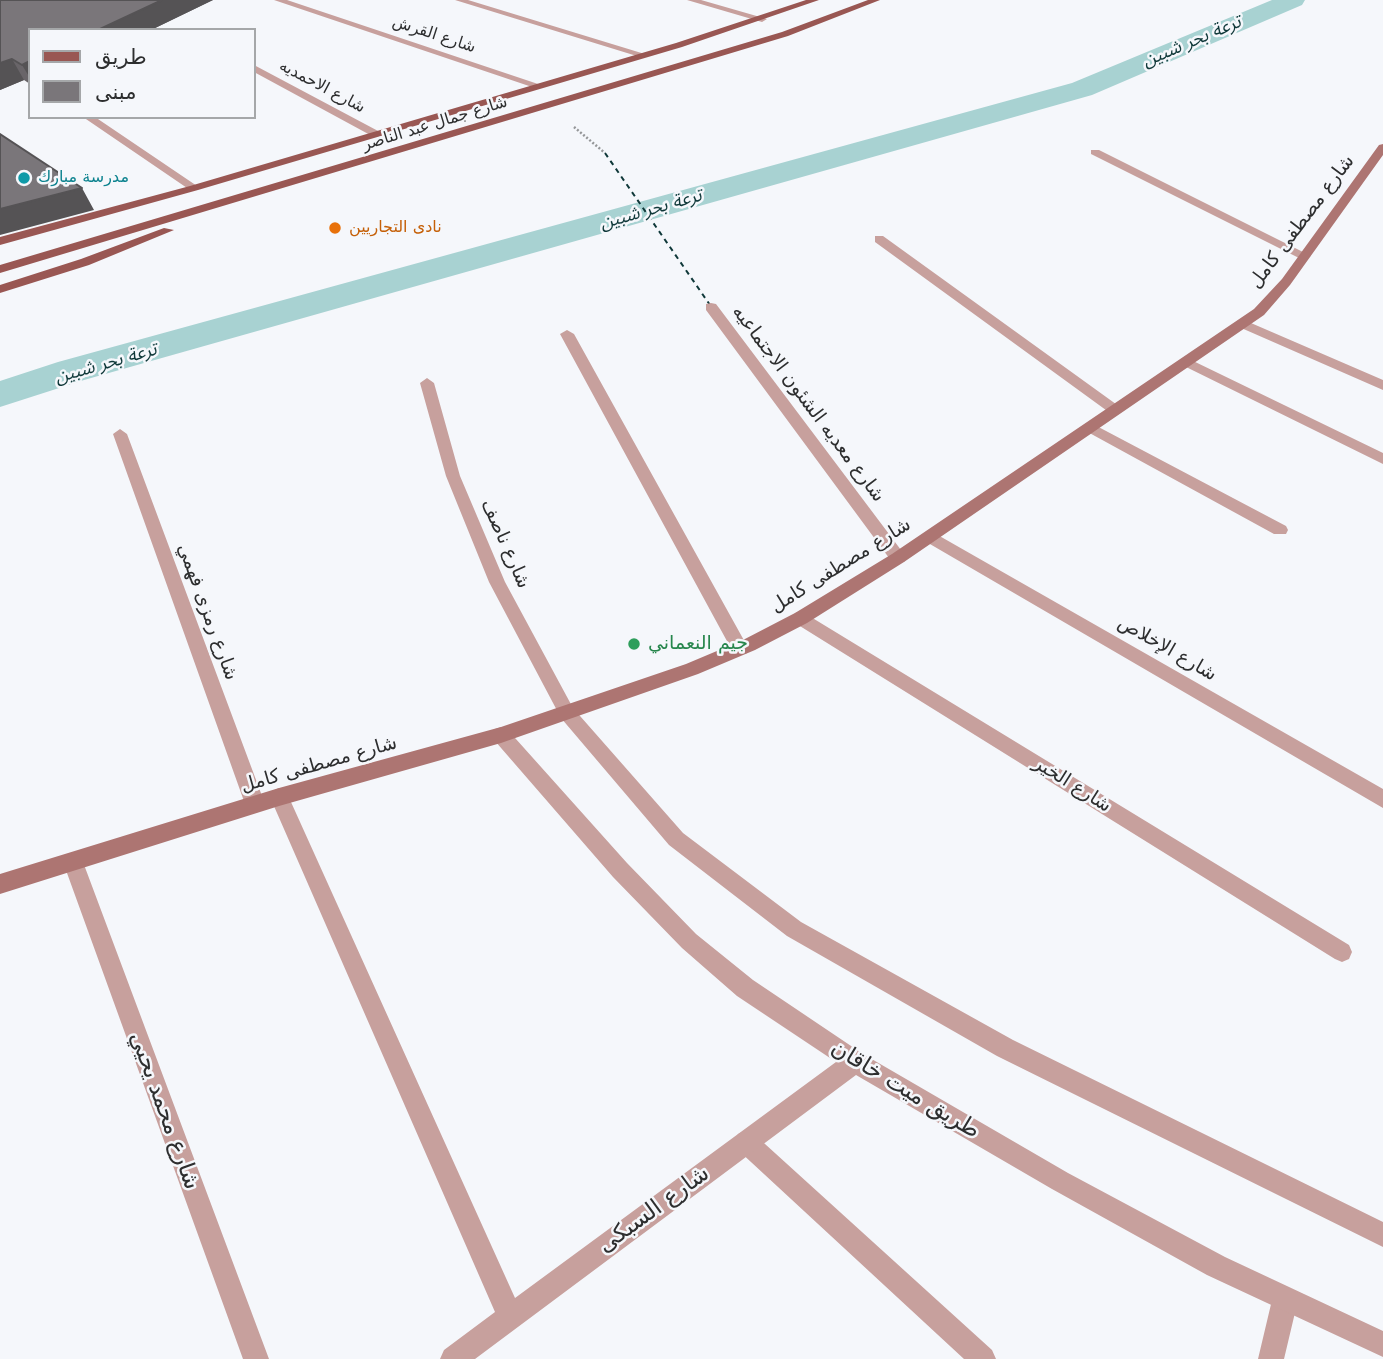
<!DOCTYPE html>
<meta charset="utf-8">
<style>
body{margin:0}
#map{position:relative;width:1383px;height:1359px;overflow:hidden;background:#f5f7fb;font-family:"DejaVu Sans","Noto Sans Arabic",sans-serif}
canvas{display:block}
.legend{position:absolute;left:28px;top:28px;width:228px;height:91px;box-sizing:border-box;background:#f5f7fb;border:2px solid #a5a7a9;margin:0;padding:9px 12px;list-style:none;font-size:21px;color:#2d2e2f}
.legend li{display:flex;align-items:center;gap:14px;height:35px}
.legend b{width:35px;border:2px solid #a5a7a9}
</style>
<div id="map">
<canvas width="1383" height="1359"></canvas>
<ul class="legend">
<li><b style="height:9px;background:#995753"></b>طريق</li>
<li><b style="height:19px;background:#7a767a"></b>مبنى</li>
</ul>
</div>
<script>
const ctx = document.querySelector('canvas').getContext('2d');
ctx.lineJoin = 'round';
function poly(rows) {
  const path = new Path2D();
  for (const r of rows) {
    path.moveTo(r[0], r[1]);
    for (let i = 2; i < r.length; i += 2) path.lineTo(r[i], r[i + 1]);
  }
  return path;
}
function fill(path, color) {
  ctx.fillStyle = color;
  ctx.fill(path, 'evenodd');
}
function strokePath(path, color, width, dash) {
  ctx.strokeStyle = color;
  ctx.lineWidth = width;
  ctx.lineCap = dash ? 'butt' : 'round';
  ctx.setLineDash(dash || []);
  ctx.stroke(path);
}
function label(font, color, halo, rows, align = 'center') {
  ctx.font = font + ' "DejaVu Sans","Noto Sans Arabic",sans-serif';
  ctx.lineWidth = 5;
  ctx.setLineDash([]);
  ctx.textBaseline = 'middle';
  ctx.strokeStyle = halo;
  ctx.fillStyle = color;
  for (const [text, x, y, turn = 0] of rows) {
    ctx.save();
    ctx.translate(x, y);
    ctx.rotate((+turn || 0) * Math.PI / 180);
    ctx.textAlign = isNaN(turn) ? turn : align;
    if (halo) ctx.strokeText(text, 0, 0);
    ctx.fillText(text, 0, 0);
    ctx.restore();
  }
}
const canal = poly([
 [1272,0,1305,0,1302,5,1092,95,84,380,0,407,0,381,58,362,1072,83,1272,0]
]);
const ferry = poly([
 [605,153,710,305]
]);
const path = poly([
 [574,127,605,153]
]);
const lane = poly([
 [687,0,701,0,767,19,762,22,687,0],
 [746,1130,754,1134,992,1350,996,1359,964,1359,738,1150,734,1142,738,1134,746,1130],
 [1285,1287,1294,1291,1298,1300,1284,1359,1258,1359,1272,1300,1276,1291,1285,1287]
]);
const street = poly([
 [274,0,287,0,544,86,535,88,274,0],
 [455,0,468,0,648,55,640,57,455,0],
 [254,65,380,132,381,134,372,136,254,72,254,65],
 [83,117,95,117,200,188,190,190,83,117],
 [1091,150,1099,150,1311,256,1301,259,1091,154,1091,150],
 [875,236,883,236,1120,407,1120,413,1110,413,875,242,875,236],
 [711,303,716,304,904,554,906,558,904,562,892,562,706,310,706,304,711,303],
 [1244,320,1383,380,1383,390,1239,327,1238,324,1244,320],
 [567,330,574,334,746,644,749,649,746,654,734,654,560,334,567,330],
 [1187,358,1383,453,1383,464,1182,365,1180,362,1187,358],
 [427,378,434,383,460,476,505,582,573,708,683,833,801,922,1013,1040,1383,1222,1383,1247,997,1056,787,936,669,845,561,718,489,582,446,476,420,383,427,378],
 [1089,422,1286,526,1288,530,1286,534,1274,534,1084,430,1082,427,1089,422],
 [120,429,127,434,265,804,262,810,255,813,248,810,245,804,113,434,120,429],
 [929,530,1383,789,1383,808,923,540,921,536,929,530],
 [801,611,1349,945,1352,952,1349,959,1342,962,1335,959,795,623,793,618,795,613,801,611],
 [501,727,507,729,627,863,696,934,753,980,863,1054,1068,1173,1225,1257,1383,1331,1383,1357,1207,1275,1052,1189,856,1075,475,1359,440,1359,444,1350,495,1312,270,797,272,791,279,788,286,791,515,1298,836,1062,737,996,682,948,613,877,495,741,492,735,495,729,501,727],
 [73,853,80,855,83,862,269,1359,243,1359,63,862,66,855,73,853]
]);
const secondary = poly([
 [1383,144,1383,155,1290,285,1264,315,904,562,807,623,755,650,698,674,501,743,279,806,0,894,0,874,279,788,501,727,686,664,743,640,795,613,892,554,1254,309,1282,279,1379,145,1383,144]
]);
const primary = poly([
 [806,0,819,0,682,47,198,190,0,245,0,237,190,186,676,43,806,0],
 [868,0,880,0,788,36,0,273,0,265,782,32,868,0],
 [164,228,174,230,89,265,0,293,0,285,81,259,164,228]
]);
const wall = poly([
 [0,0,213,0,151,30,30,30,30,84,24,80,0,90]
]);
const shadedWall = poly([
 [162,0,213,0,151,30,98,30],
 [12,59,24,80,0,90,0,63],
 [30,61,30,78,22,65],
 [82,188,94,210,0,235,0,209]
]);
const building = poly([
 [0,0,162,0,98,30,30,30,30,61,22,65,12,59,0,63,0,0],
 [0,134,82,188,0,209,0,134]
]);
const markers = [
 [24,178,7,"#0f9aa8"],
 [335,228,7,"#e8710a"],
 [634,644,7,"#2e9e5b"]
];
const farStreetnames = [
 ["شارع القرش",434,35,18],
 ["شارع الاحمديه",322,87,28],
 ["شارع جمال عبد الناصر",435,124,-17]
];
const farCulturenames = [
 ["مدرسة مبارك",38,178]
];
const farFoodnames = [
 ["نادى التجاريين",349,228]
];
const farWaternames = [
 ["ترعة بحر شبين",1192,42,-23],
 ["ترعة بحر شبين",651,210,-16],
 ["ترعة بحر شبين",106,364,-16]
];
const streetNames = [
 ["شارع مصطفى كامل",1302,222,-53],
 ["شارع معديه الشئون الاجتماعيه",808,404,53],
 ["شارع ناصف",505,544,66],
 ["شارع مصطفى كامل",841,566,-32],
 ["شارع رمزى فهمي",207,612,70],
 ["شارع الإخلاص",1167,649,30],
 ["شارع مصطفى كامل",319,765,-16],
 ["شارع الخير",1072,785,32]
];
const leisureNames = [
 ["جيم النعماني",648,644]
];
const nearStreetnames = [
 ["طريق ميت خاقان",905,1090,31],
 ["شارع محمد يحيي",164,1111,70],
 ["شارع السبكى",654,1210,-36]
];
fill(canal, '#a8d2d2');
strokePath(ferry, '#0f3839', 2, [5, 4.5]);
strokePath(path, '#959799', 2.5, [2, 2]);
fill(lane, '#c7a09d');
fill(street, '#c7a09d');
fill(secondary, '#ad7572');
fill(primary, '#995753');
fill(wall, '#696569');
fill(shadedWall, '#555355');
fill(building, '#7a767a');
strokePath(building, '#555355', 2);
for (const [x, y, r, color] of markers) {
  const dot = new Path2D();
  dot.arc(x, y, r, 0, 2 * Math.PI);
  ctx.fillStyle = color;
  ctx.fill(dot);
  strokePath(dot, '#f5f7fb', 2.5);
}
label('16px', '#2d2e2f', '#f5f7fb', farStreetnames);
label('16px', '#0d838f', '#f5f7fb', farCulturenames, 'left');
label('16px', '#c56008', '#f5f7fb', farFoodnames, 'left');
label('italic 18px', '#0f3839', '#f5f7fb', farWaternames);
label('19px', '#2d2e2f', '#f5f7fb', streetNames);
label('19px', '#27864d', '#f5f7fb', leisureNames, 'left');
label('23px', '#2d2e2f', '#f5f7fb', nearStreetnames);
</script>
